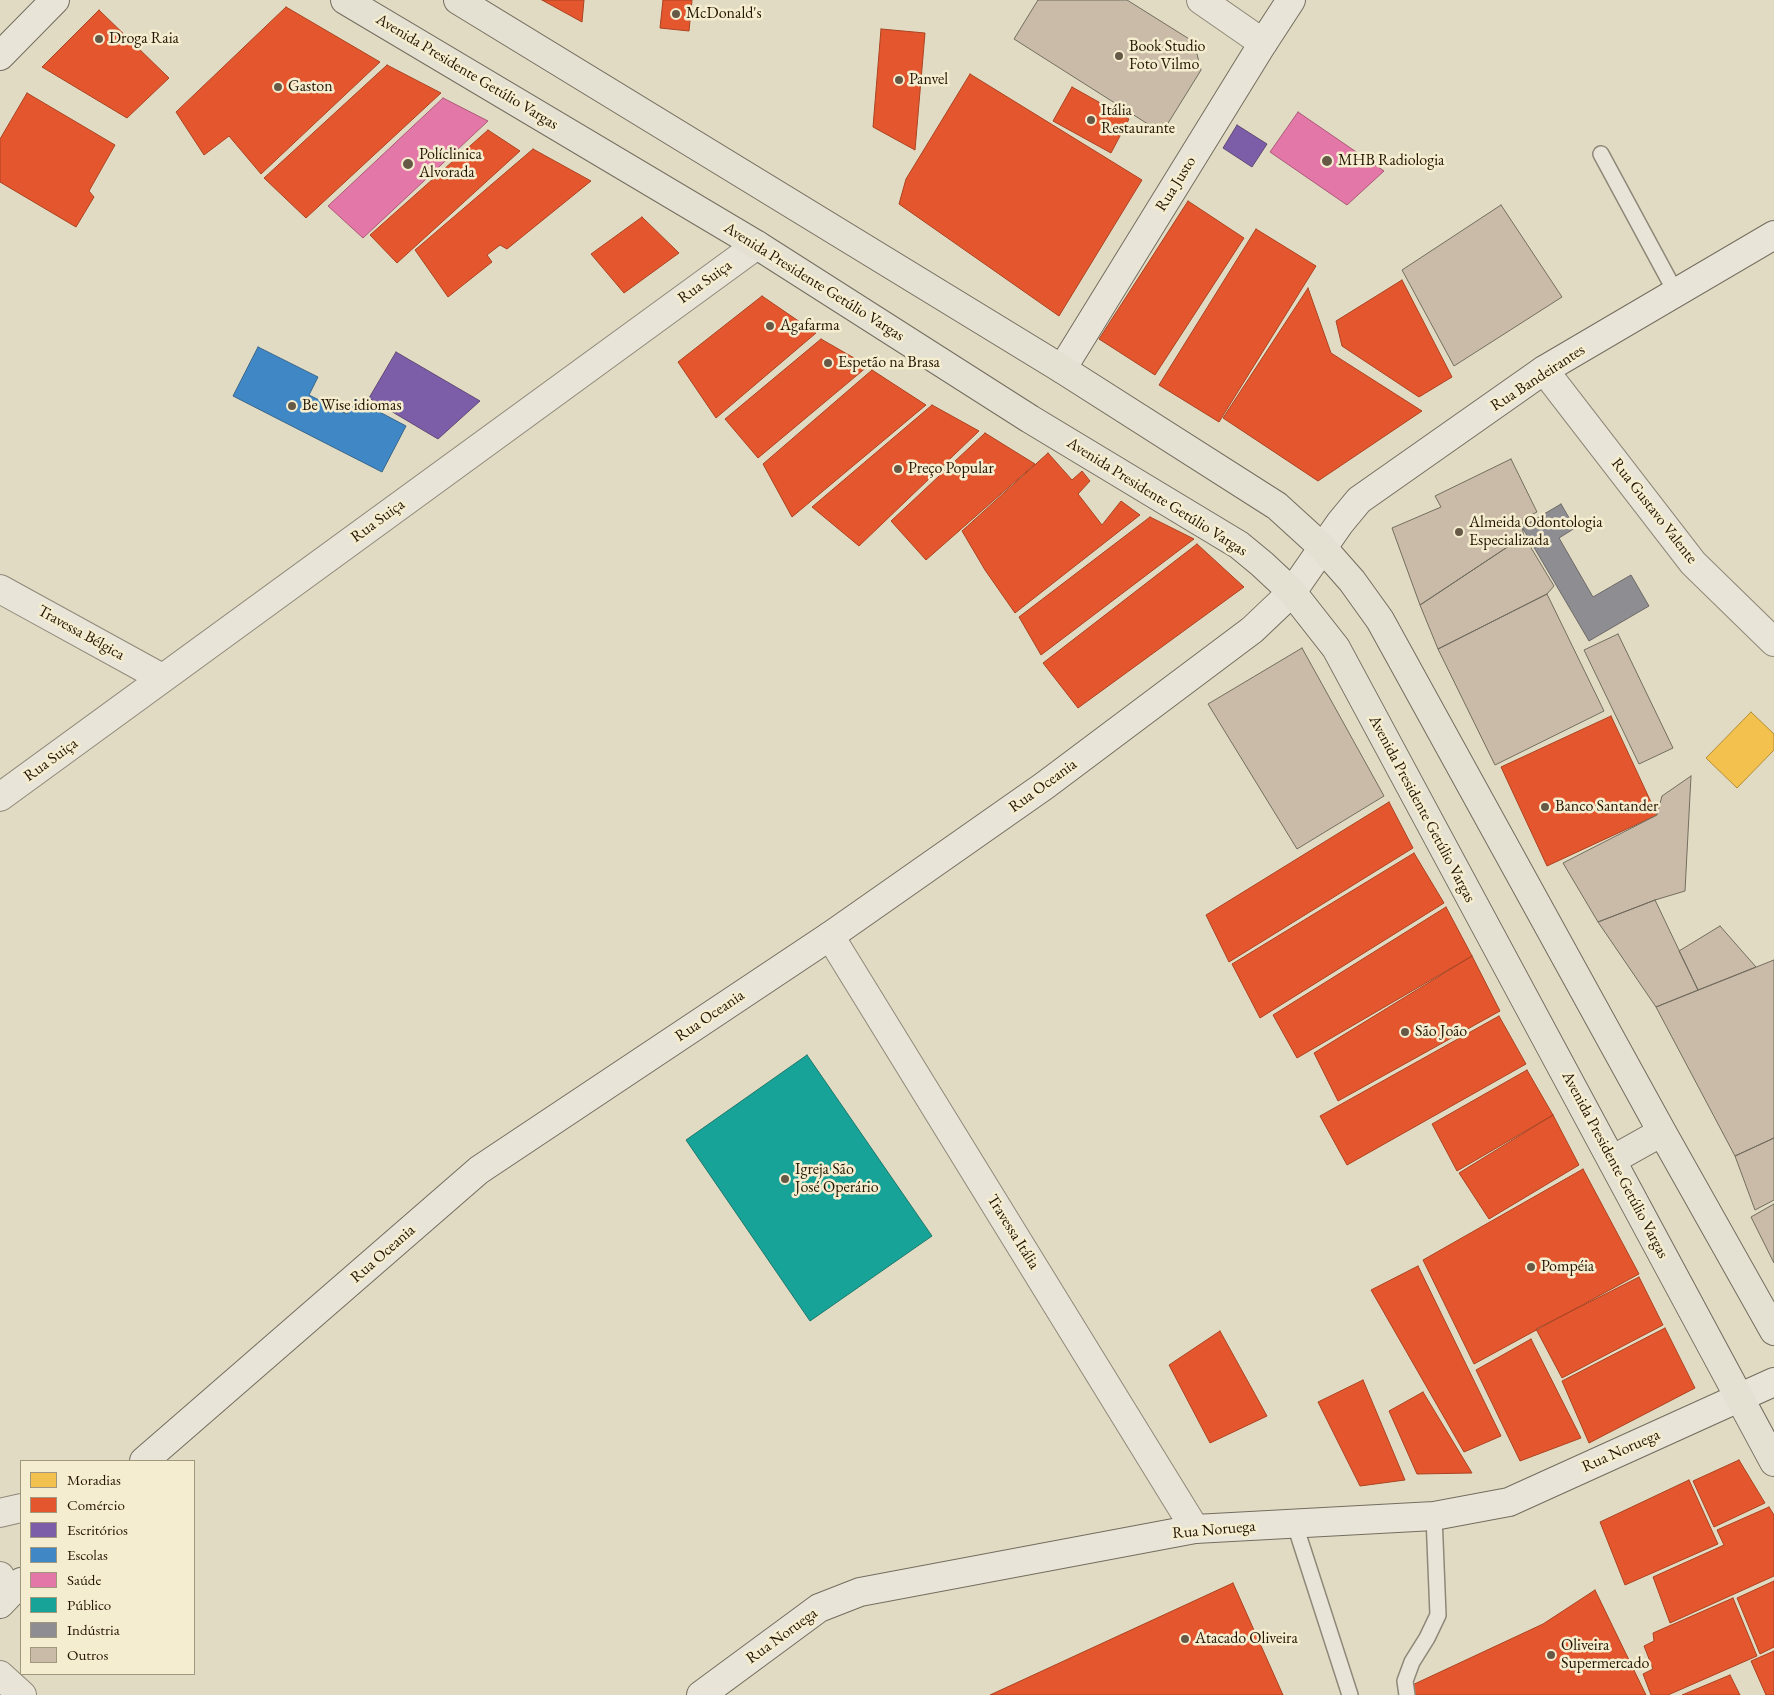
<!DOCTYPE html>
<meta charset="utf-8">
<style>
body{margin:0}
#map{position:relative;width:1774px;height:1695px;overflow:hidden;background:#e2dbc3;font-family:"EB Garamond",serif}
canvas{display:block}
.legend{position:absolute;left:20px;top:1460px;width:175px;height:215px;box-sizing:border-box;background:#f5edd0;border:1px solid #a1967e;margin:0;padding:6px 9px;list-style:none;font-size:15px;color:#231402}
.legend li{display:flex;align-items:center;gap:10px;height:25px}
.legend b{width:25px;border:1px solid #a1967e}
</style>
<div id="map">
<canvas width="1774" height="1695"></canvas>
<ul class="legend">
<li><b style="height:14px;background:#f2c14e"></b>Moradias</li>
<li><b style="height:14px;background:#e4572e"></b>Comércio</li>
<li><b style="height:14px;background:#7b5ea7"></b>Escritórios</li>
<li><b style="height:14px;background:#3f88c5"></b>Escolas</li>
<li><b style="height:14px;background:#e377a8"></b>Saúde</li>
<li><b style="height:14px;background:#17a398"></b>Público</li>
<li><b style="height:14px;background:#8d8d92"></b>Indústria</li>
<li><b style="height:14px;background:#c9bba8"></b>Outros</li>
</ul>
</div>
<script>
const ctx = document.querySelector('canvas').getContext('2d');
ctx.lineJoin = 'round';
function fill(path, color) {
  ctx.fillStyle = color;
  ctx.fill(path, 'evenodd');
}
function poly(rows) {
  const path = new Path2D();
  for (const r of rows) {
    path.moveTo(r[0], r[1]);
    for (let i = 2; i < r.length; i += 2) path.lineTo(r[i], r[i + 1]);
  }
  return path;
}
function strokePath(path, color, width, dash) {
  ctx.strokeStyle = color;
  ctx.lineWidth = width;
  ctx.lineCap = dash ? 'butt' : 'round';
  ctx.setLineDash(dash || []);
  ctx.stroke(path);
}
function label(font, color, halo, rows, align = 'center') {
  ctx.font = font + ' "EB Garamond",serif';
  ctx.lineWidth = 5;
  ctx.setLineDash([]);
  ctx.textBaseline = 'middle';
  ctx.strokeStyle = halo;
  ctx.fillStyle = color;
  for (const [text, x, y, turn = 0] of rows) {
    ctx.save();
    ctx.translate(x, y);
    ctx.rotate((+turn || 0) * Math.PI / 180);
    ctx.textAlign = isNaN(turn) ? turn : align;
    if (halo) ctx.strokeText(text, 0, 0);
    ctx.fillText(text, 0, 0);
    ctx.restore();
  }
}
const homes = poly([
 [1751,712,1774,734,1774,750,1737,788,1706,758,1751,712]
]);
const shops = poly([
 [542,0,584,0,582,22,542,0],
 [663,0,692,0,689,31,660,28,663,0],
 [286,7,380,62,261,174,229,136,204,155,176,112,286,7],
 [99,10,169,78,127,118,42,67,99,10],
 [881,29,925,33,915,150,873,127,881,29],
 [387,65,441,93,306,218,264,178,387,65],
 [970,74,1142,180,1059,316,899,204,906,179,970,74],
 [1072,87,1129,119,1111,153,1053,121,1072,87],
 [27,93,115,145,89,191,94,197,76,227,0,182,0,139,27,93],
 [488,130,520,151,397,263,370,235,488,130],
 [533,149,591,181,507,249,500,245,487,255,492,262,448,297,415,250,533,149],
 [1188,201,1244,238,1155,375,1099,339,1188,201],
 [642,217,679,253,624,293,591,254,642,217],
 [1256,229,1316,266,1219,422,1159,385,1256,229],
 [1402,280,1452,377,1419,397,1342,346,1336,321,1402,280],
 [1308,288,1331,353,1422,411,1318,481,1223,418,1308,288],
 [762,296,816,333,716,418,678,362,762,296],
 [821,339,868,366,758,458,725,419,821,339],
 [872,370,926,405,792,517,763,464,872,370],
 [932,405,979,431,859,546,812,507,932,405],
 [985,433,1035,464,926,560,891,521,985,433],
 [1048,453,1072,480,1082,471,1090,481,1078,494,1102,525,1121,501,1140,515,1015,613,985,570,962,531,1048,453],
 [1150,517,1194,539,1041,655,1019,617,1150,517],
 [1197,544,1244,587,1078,708,1043,663,1197,544],
 [1611,716,1657,815,1547,866,1501,767,1611,716],
 [1389,802,1413,848,1229,962,1206,915,1389,802],
 [1414,853,1444,903,1260,1018,1232,964,1414,853],
 [1446,907,1472,956,1297,1058,1273,1015,1446,907],
 [1472,956,1500,1011,1338,1101,1314,1053,1472,956],
 [1499,1016,1526,1064,1347,1165,1320,1116,1499,1016],
 [1527,1070,1553,1115,1457,1171,1432,1124,1527,1070],
 [1553,1115,1579,1165,1489,1219,1459,1173,1553,1115],
 [1583,1169,1639,1274,1474,1364,1423,1260,1583,1169],
 [1418,1266,1501,1436,1464,1452,1371,1290,1418,1266],
 [1639,1277,1663,1325,1562,1378,1536,1329,1639,1277],
 [1665,1328,1695,1388,1589,1443,1562,1381,1665,1328],
 [1220,1331,1267,1416,1210,1443,1169,1365,1220,1331],
 [1531,1339,1581,1438,1520,1461,1476,1370,1531,1339],
 [1363,1380,1405,1480,1360,1486,1318,1402,1363,1380],
 [1423,1392,1472,1473,1417,1474,1389,1411,1423,1392],
 [1739,1460,1765,1503,1714,1527,1693,1481,1739,1460],
 [1689,1480,1718,1544,1625,1585,1600,1522,1689,1480],
 [1769,1507,1774,1515,1774,1576,1670,1623,1653,1577,1724,1545,1717,1530,1769,1507],
 [1774,1581,1774,1647,1760,1654,1737,1598,1774,1581],
 [1233,1583,1283,1695,990,1695,1233,1583],
 [1595,1590,1646,1695,1412,1695,1408,1687,1543,1624,1595,1590],
 [1733,1598,1757,1656,1668,1695,1651,1695,1643,1674,1653,1669,1644,1646,1654,1641,1653,1633,1733,1598],
 [1774,1651,1774,1695,1766,1695,1751,1661,1774,1651],
 [1730,1675,1740,1695,1682,1695,1730,1675]
]);
const offices = poly([
 [1237,125,1267,144,1252,167,1223,148,1237,125],
 [396,352,480,401,438,439,369,398,396,352]
]);
const schools = poly([
 [258,347,318,377,309,395,347,414,355,399,406,426,382,472,233,396,258,347]
]);
const health = poly([
 [443,98,488,121,363,238,328,206,443,98],
 [1298,112,1384,171,1347,205,1270,152,1298,112]
]);
const public = poly([
 [807,1055,932,1236,810,1321,686,1140,807,1055]
]);
const industry = poly([
 [1561,504,1575,528,1559,538,1593,597,1631,575,1649,606,1589,641,1522,527,1561,504]
]);
const building = poly([
 [1038,0,1127,0,1194,42,1201,70,1162,133,1014,39,1038,0],
 [1501,205,1562,297,1454,366,1402,270,1501,205],
 [1511,459,1537,512,1523,519,1522,527,1524,536,1420,605,1392,528,1441,507,1435,496,1511,459],
 [1524,536,1554,586,1547,594,1438,649,1420,605,1524,536],
 [1547,594,1604,711,1495,765,1438,649,1547,594],
 [1618,634,1673,748,1639,764,1584,650,1618,634],
 [1302,648,1384,796,1297,849,1208,704,1302,648],
 [1691,776,1685,891,1655,900,1598,922,1563,863,1657,815,1662,796,1691,776],
 [1655,900,1698,990,1656,1007,1598,922,1655,900],
 [1720,926,1756,967,1698,990,1679,951,1720,926],
 [1774,960,1774,1138,1735,1156,1656,1007,1774,960],
 [1774,1138,1774,1200,1755,1210,1735,1156,1774,1138],
 [1774,1204,1774,1263,1751,1217,1774,1204]
]);
const lane = poly([
 [1601,154,1676,293],
 [1295,1525,1350,1695],
 [1407,1695,1405,1681,1412,1662,1427,1638,1438,1615,1434,1516]
]);
const street = poly([
 [1201,0,1263,43],
 [1544,370,1693,563,1774,642],
 [0,589,162,678],
 [0,797,757,245],
 [830,936,1195,1529],
 [0,1513,21,1508],
 [0,1576,9,1594],
 [0,1675,22,1695]
]);
const secondary = poly([
 [0,56,55,0],
 [1062,369,1263,43,1291,0],
 [144,1461,479,1170,830,936,1044,786,1252,630,1292,592,1340,523,1359,500,1544,370,1774,235],
 [0,1604,21,1582],
 [701,1695,819,1608,860,1592,1195,1529,1434,1516,1509,1502,1774,1382]
]);
const primary = poly([
 [345,0,757,245,1030,419,1239,545,1262,564,1292,592,1336,648,1774,1462],
 [458,0,1062,369,1277,506,1322,547,1352,581,1380,620,1662,1132,1774,1331],
 [1612,1160,1662,1132]
]);
const markers = [
 [676,14,5,"#665a46"],
 [99,39,5,"#665a46"],
 [1119,56,5,"#665a46"],
 [899,80,5,"#665a46"],
 [278,87,5,"#665a46"],
 [1091,120,5,"#665a46"],
 [1327,161,6,"#665a46"],
 [408,164,6,"#665a46"],
 [770,326,5,"#665a46"],
 [828,363,5,"#665a46"],
 [292,406,5,"#665a46"],
 [898,469,5,"#665a46"],
 [1459,532,5,"#665a46"],
 [1545,807,5,"#665a46"],
 [1405,1032,5,"#665a46"],
 [785,1179,5,"#665a46"],
 [1531,1267,5,"#665a46"],
 [1185,1639,5,"#665a46"],
 [1551,1655,5,"#665a46"]
];
const poiNames = [
 ["McDonald's",686,14],
 ["Droga Raia",109,39],
 ["Book Studio",1129,47],
 ["Foto Vilmo",1129,65],
 ["Panvel",909,80],
 ["Gaston",288,87],
 ["Itália",1101,111],
 ["Restaurante",1101,129],
 ["Políclinica",419,155],
 ["Alvorada",419,173],
 ["MHB Radiologia",1338,161],
 ["Agafarma",780,326],
 ["Espetão na Brasa",838,363],
 ["Be Wise idiomas",302,406],
 ["Preço Popular",908,469],
 ["Almeida Odontologia",1469,523],
 ["Especializada",1469,541],
 ["Banco Santander",1555,807],
 ["São João",1415,1032],
 ["Igreja São",795,1170],
 ["José Operário",795,1188],
 ["Pompéia",1541,1267],
 ["Atacado Oliveira",1195,1639],
 ["Oliveira",1561,1646],
 ["Supermercado",1561,1664]
];
const streetNames = [
 ["Avenida Presidente Getúlio Vargas",467,72,31],
 ["Rua Justo",1176,184,-58],
 ["Rua Suiça",705,282,-36],
 ["Avenida Presidente Getúlio Vargas",814,282,32],
 ["Rua Bandeirantes",1538,378,-33],
 ["Avenida Presidente Getúlio Vargas",1157,497,32],
 ["Rua Gustavo Valente",1654,511,52],
 ["Rua Suiça",378,521,-36],
 ["Travessa Bélgica",81,633,29],
 ["Rua Suiça",51,760,-36],
 ["Rua Oceania",1043,786,-36],
 ["Avenida Presidente Getúlio Vargas",1422,809,62],
 ["Rua Oceania",710,1016,-34],
 ["Avenida Presidente Getúlio Vargas",1615,1165,62],
 ["Travessa Itália",1013,1232,58],
 ["Rua Oceania",383,1254,-41],
 ["Rua Noruega",1621,1451,-24],
 ["Rua Noruega",1214,1530,-5],
 ["Rua Noruega",782,1636,-36]
];
fill(homes, '#f2c14e');
strokePath(homes, '#b48d37', 1);
fill(shops, '#e4572e');
strokePath(shops, '#aa4321', 1);
fill(offices, '#7b5ea7');
strokePath(offices, '#614876', 1);
fill(schools, '#3f88c5');
strokePath(schools, '#37658a', 1);
fill(health, '#e377a8');
strokePath(health, '#a95976', 1);
fill(public, '#17a398');
strokePath(public, '#1b786b', 1);
fill(industry, '#8d8d92');
strokePath(industry, '#6d6967', 1);
fill(building, '#c9bba8');
strokePath(building, '#736d5f', 1);
strokePath(lane, '#8e8879', 18);
strokePath(street, '#8e8879', 30);
strokePath(secondary, '#736d5f', 30);
strokePath(primary, '#736d5f', 30);
strokePath(lane, '#e8e4d8', 15);
strokePath(street, '#e8e4d8', 28);
strokePath(secondary, '#e8e4d8', 28);
strokePath(primary, '#e4e0d2', 28);
for (const [x, y, r, color] of markers) {
  const dot = new Path2D();
  dot.arc(x, y, r, 0, 2 * Math.PI);
  ctx.fillStyle = color;
  ctx.fill(dot);
  strokePath(dot, '#f5edd0', 2);
}
label('16px', '#231402', '#f5edd0', poiNames, 'left');
label('16px', '#231402', '#f5edd0', streetNames);
</script>
